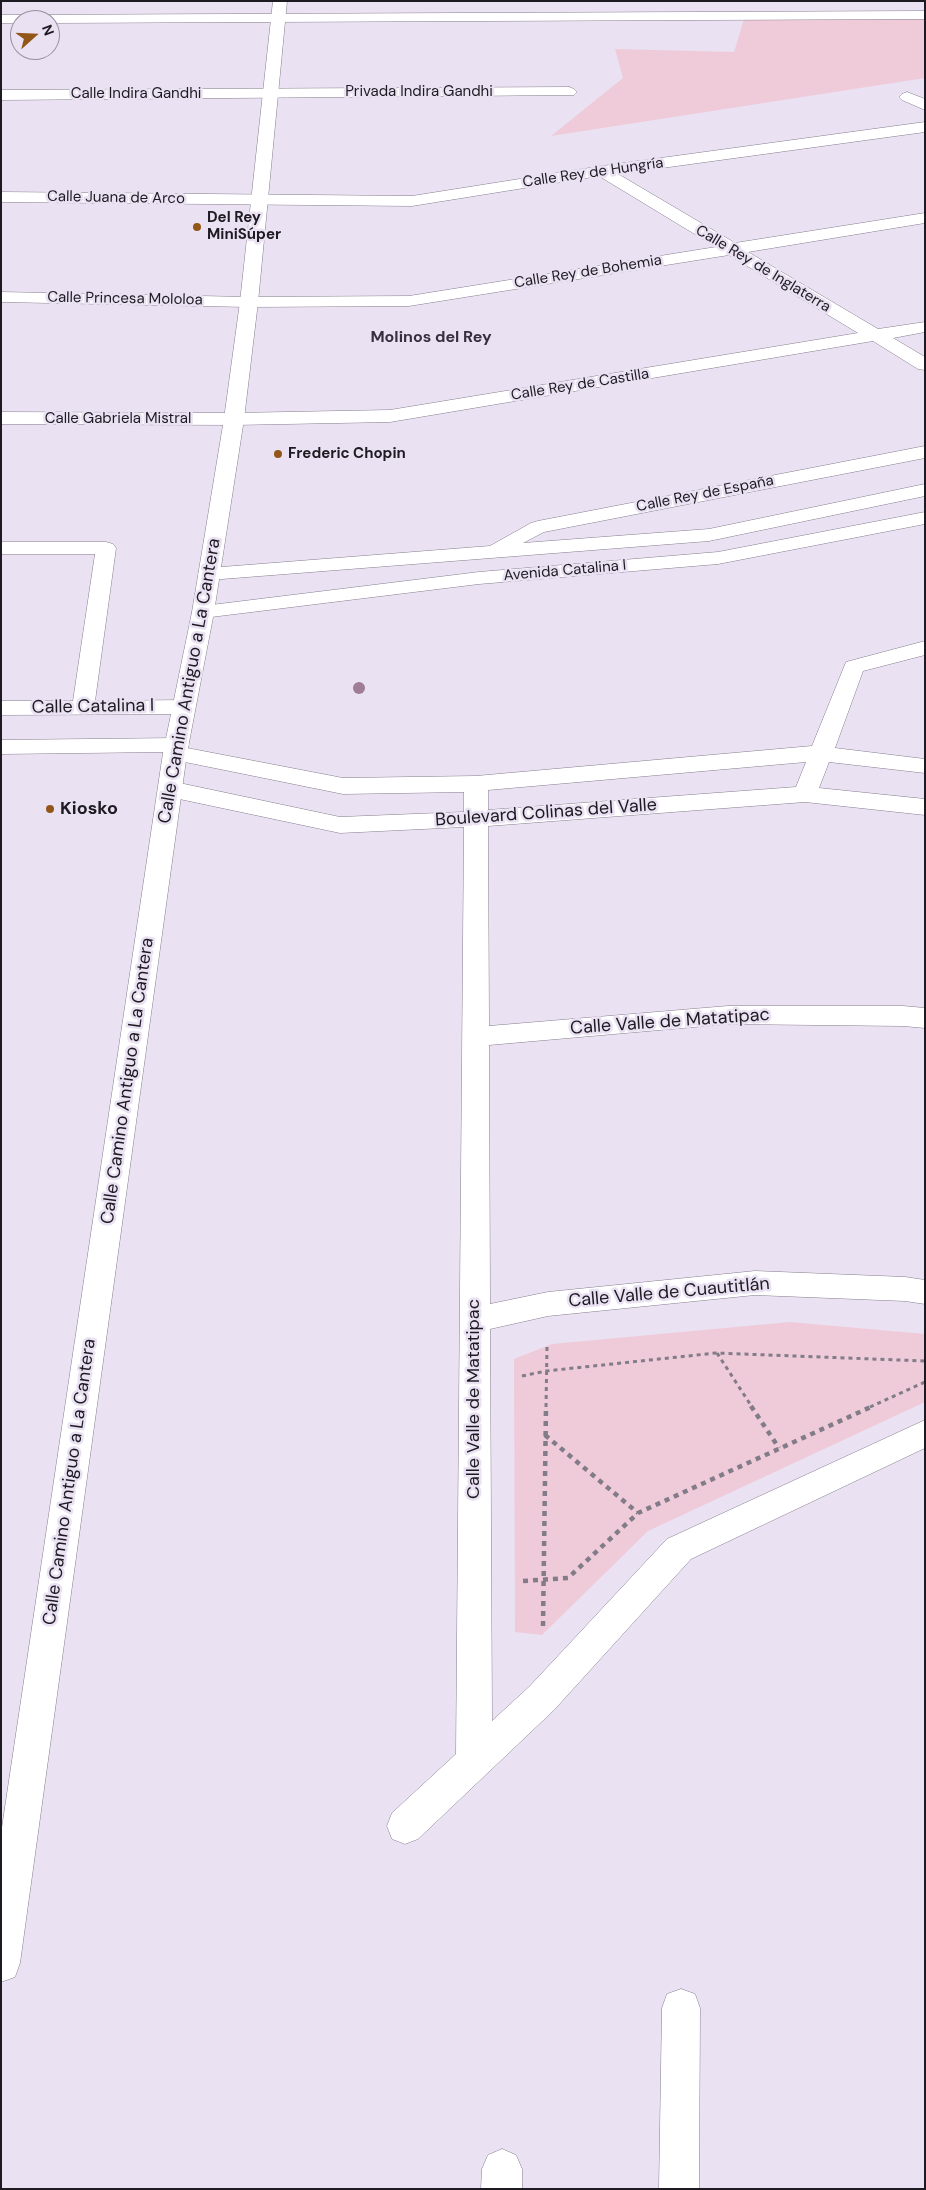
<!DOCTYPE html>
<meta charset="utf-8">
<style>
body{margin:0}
#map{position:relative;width:926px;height:2190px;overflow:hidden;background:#eae1f3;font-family:"DM Sans",sans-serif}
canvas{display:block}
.frame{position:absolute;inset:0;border:2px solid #1d1a21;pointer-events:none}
.north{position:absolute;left:10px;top:10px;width:50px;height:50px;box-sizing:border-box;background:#eae1f3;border:1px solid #98919f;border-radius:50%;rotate:70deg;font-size:14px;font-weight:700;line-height:20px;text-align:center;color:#1d1a21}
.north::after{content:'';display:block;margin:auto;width:18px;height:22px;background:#935619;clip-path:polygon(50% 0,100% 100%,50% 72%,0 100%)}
</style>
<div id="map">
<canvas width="926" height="2190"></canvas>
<div class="frame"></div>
<div class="north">N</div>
</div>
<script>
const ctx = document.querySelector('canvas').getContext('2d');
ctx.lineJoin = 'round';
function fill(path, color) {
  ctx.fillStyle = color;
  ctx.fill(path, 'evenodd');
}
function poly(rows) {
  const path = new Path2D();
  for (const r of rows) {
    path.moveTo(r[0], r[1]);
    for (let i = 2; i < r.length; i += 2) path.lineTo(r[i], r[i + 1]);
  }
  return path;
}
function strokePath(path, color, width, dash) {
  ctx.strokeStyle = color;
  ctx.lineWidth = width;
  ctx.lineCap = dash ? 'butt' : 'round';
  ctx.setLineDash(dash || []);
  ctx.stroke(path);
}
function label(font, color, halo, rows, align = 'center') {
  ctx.font = font + ' "DM Sans",sans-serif';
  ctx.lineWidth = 5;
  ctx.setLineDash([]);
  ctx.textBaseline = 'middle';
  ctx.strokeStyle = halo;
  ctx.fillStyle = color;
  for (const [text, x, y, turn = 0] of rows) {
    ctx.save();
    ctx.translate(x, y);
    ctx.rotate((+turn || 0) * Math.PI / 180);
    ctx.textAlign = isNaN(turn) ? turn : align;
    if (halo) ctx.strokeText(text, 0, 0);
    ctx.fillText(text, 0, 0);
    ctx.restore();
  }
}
const green = poly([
 [925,17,925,78,551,136,623,78,615,49,734,52,744,19],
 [790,1322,925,1334,925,1402,648,1531,542,1635,515,1632,514,1359,552,1344]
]);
const pathFar1 = poly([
 [717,1353,752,1407],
 [522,1376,546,1371,716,1353,925,1361],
 [546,1407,547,1347],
 [870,1407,925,1382]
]);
const path = poly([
 [751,1406,779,1448],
 [545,1435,638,1513],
 [523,1581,568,1578,638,1513,873,1406],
 [543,1626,546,1406]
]);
const street = poly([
 [925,11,925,19,50,23,50,20,20,20,20,23,1,23,1,15,925,11],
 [569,87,574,89,577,92,574,95,1,100,1,90,569,87],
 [907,92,925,99,925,110,902,100,899,97,902,94,907,92],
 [925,122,925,132,618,174,735,243,925,213,925,223,748,252,878,329,925,322,925,332,893,338,925,357,925,370,918,369,873,341,390,422,234,425,1,424,1,412,234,413,390,410,858,333,729,255,409,306,249,307,1,302,1,292,249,297,409,296,716,247,599,176,412,206,1,202,1,192,412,196,602,166,925,122],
 [925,446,925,458,544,532,523,543,709,529,925,484,925,496,709,541,209,580,202,578,198,574,202,570,209,568,490,546,531,523,538,521,925,446],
 [925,512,925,524,718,564,479,584,203,618,195,617,192,612,195,607,203,606,479,572,718,552,925,512],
 [1,542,106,542,113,544,116,548,95,701,184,700,192,702,195,707,192,712,184,714,1,715,1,701,73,701,95,554,1,554,1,542],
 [925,641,925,655,863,671,835,748,925,759,925,773,829,762,819,788,925,799,925,815,805,802,488,826,489,1026,728,1006,903,1006,925,1008,925,1028,903,1026,728,1024,489,1045,490,1304,548,1292,755,1271,905,1277,925,1280,925,1304,905,1301,755,1295,548,1316,490,1329,492,1721,530,1686,667,1539,925,1420,925,1448,691,1559,554,1710,418,1839,405,1844,392,1839,387,1826,392,1813,456,1754,464,827,340,833,170,797,162,794,158,789,162,784,170,781,340,817,464,812,464,792,343,794,175,760,167,758,164,752,1,754,1,740,177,738,185,740,189,745,187,748,343,778,476,776,812,746,846,662,925,641],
 [806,762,796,787,488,810,488,790,806,762],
 [681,1989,695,1994,700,2008,699,2189,659,2189,662,2008,667,1994,681,1989],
 [502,2149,516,2155,522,2169,522,2189,481,2189,482,2169,488,2155,502,2149]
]);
const secondary = poly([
 [273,1,287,1,258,302,244,419,214,612,187,753,20,1963,15,1977,1,1982,1,1834,163,753,192,612,224,419,240,302,273,1]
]);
const trees = [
 [359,688]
];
const markers = [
 [197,227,5,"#935619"],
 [278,454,5,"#935619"],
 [50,809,5,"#935619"]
];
const farStreetnames = [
 ["Privada Indira Gandhi",419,92],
 ["Calle Indira Gandhi",136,94],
 ["Calle Rey de Hungría",593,173,-8],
 ["Calle Juana de Arco",116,198,1],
 ["Calle Rey de Inglaterra",763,269,31],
 ["Calle Rey de Bohemia",588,272,-9],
 ["Calle Princesa Mololoa",125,299,1],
 ["Calle Rey de Castilla",580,385,-9],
 ["Calle Gabriela Mistral",118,419],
 ["Calle Rey de España",705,494,-11],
 ["Avenida Catalina I",565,571,-5]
];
const farPoinames = [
 ["Del Rey",207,218],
 ["MiniSúper",207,235],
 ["Frederic Chopin",288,454]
];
const farNeighbourhoodnames = [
 ["Molinos del Rey",431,338]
];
const streetNames = [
 ["Calle Camino Antiguo a La Cantera",190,681,-80],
 ["Calle Catalina I",93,707,-1],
 ["Boulevard Colinas del Valle",546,813,-4],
 ["Calle Valle de Matatipac",670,1022,-4],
 ["Calle Camino Antiguo a La Cantera",128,1081,-82],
 ["Calle Valle de Cuautitlán",669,1293,-5],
 ["Calle Valle de Matatipac",474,1399,-90],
 ["Calle Camino Antiguo a La Cantera",70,1482,-82]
];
const poiNames = [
 ["Kiosko",60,809]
];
fill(green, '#efcbd9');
strokePath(street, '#857e8d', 1);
strokePath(secondary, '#857e8d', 1);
strokePath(pathFar1, '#827c88', 3, [4, 4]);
strokePath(path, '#827c88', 4.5, [5, 5]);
fill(street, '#fff');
fill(secondary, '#fff');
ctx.fillStyle = '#a07d94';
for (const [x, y] of trees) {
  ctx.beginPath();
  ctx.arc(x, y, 6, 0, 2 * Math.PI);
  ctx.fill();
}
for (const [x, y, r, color] of markers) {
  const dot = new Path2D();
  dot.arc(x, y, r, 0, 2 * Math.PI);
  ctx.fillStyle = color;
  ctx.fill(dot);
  strokePath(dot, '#eae1f3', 2);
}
label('15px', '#1d1a21', '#eae1f3', farStreetnames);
label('bold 15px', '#1d1a21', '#eae1f3', farPoinames, 'left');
label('bold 16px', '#362f3d', '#eae1f3', farNeighbourhoodnames);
label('18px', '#1d1a21', '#eae1f3', streetNames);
label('bold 18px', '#1d1a21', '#eae1f3', poiNames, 'left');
</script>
